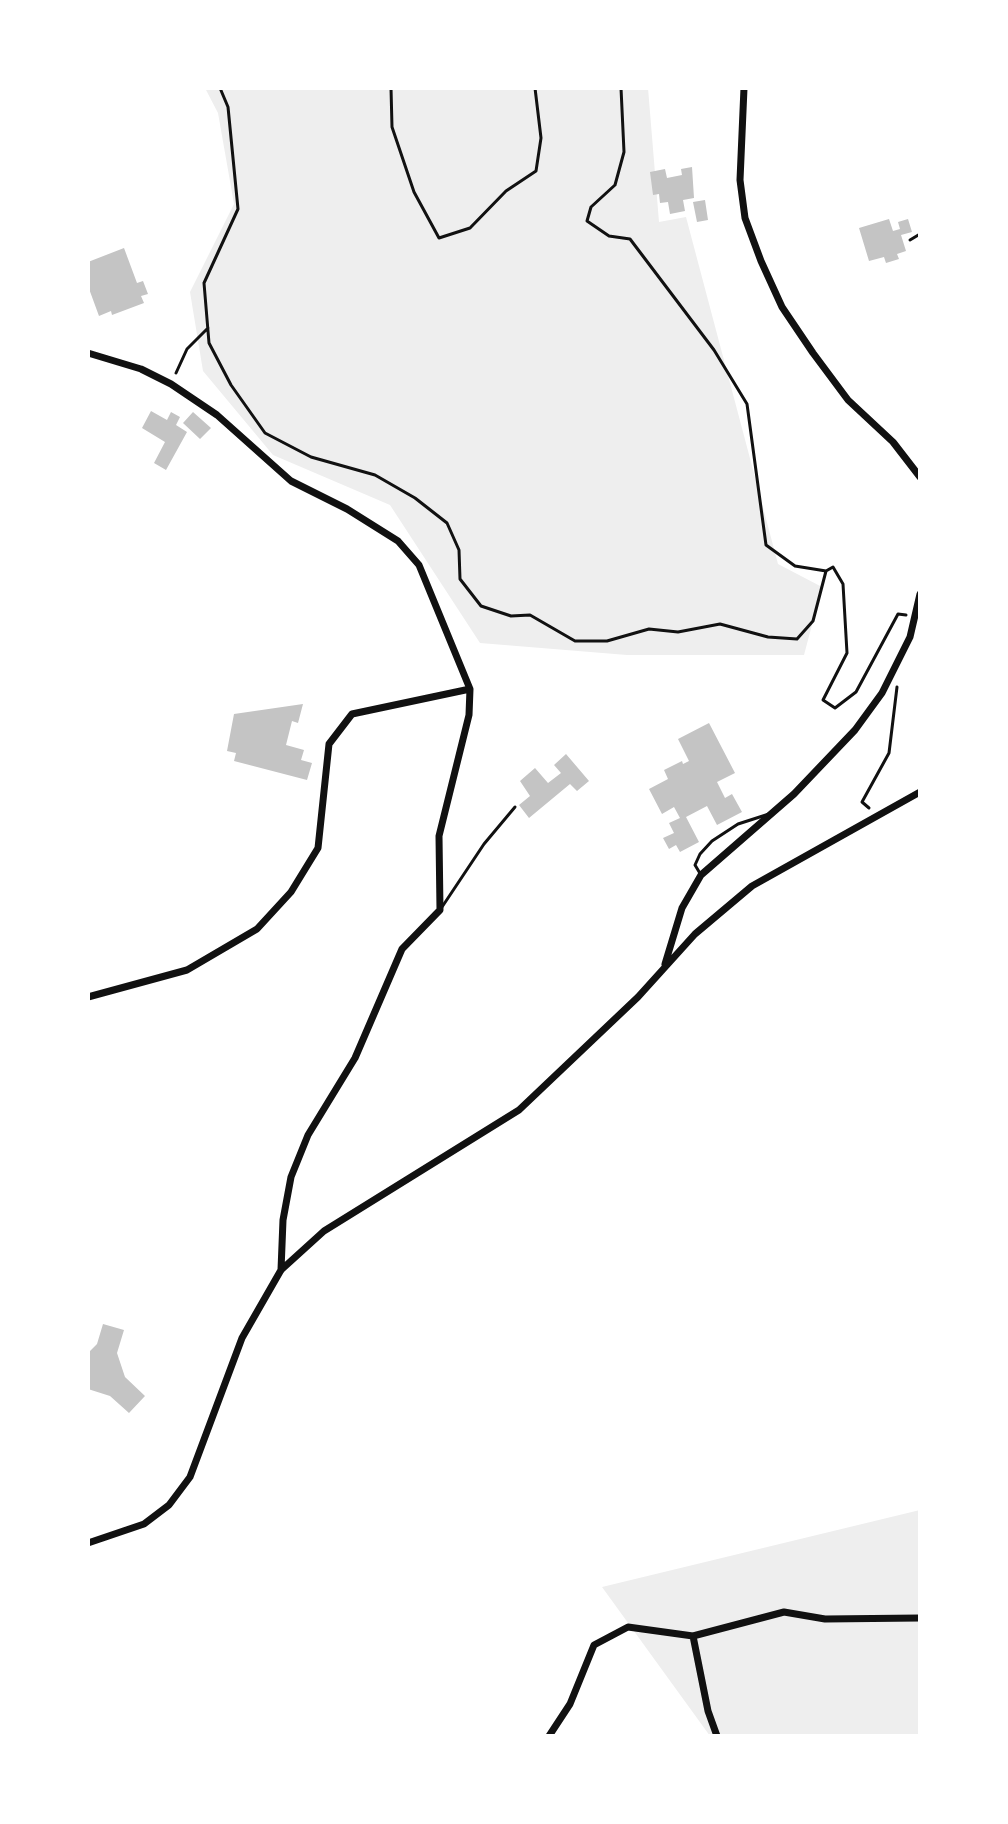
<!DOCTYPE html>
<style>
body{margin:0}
#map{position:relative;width:1008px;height:1824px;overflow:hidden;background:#fff;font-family:"DM Sans",sans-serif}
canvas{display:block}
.frame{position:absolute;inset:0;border:90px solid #fff;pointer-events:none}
</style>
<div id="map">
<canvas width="1008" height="1824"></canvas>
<div class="frame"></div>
</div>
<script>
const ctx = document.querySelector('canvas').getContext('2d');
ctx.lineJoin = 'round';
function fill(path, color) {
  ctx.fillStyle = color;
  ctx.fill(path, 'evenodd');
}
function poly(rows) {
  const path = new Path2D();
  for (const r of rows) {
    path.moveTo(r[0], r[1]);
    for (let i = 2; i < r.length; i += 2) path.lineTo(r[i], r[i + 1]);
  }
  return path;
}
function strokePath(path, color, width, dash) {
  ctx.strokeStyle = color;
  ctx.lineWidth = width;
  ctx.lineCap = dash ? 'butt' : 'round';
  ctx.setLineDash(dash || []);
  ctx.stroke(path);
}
const green = poly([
 [205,88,648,88,659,222,686,217,778,564,822,587,804,655,627,655,480,643,390,505,273,455,203,371,190,292,234,204,218,113],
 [920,1510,920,1736,710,1736,602,1587]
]);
const building = poly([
 [692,167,694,198,683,200,685,211,670,214,668,202,660,203,659,194,653,195,650,172,665,169,667,178,682,175,681,169],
 [705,200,708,220,697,222,693,202],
 [889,219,893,231,900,229,898,222,908,219,912,232,901,235,906,251,897,254,899,259,886,263,884,257,869,261,859,228],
 [124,248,137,283,143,281,148,294,141,296,144,303,112,315,111,311,99,316,88,286,88,262],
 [151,411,167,420,171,412,180,417,176,425,187,432,166,470,154,463,165,442,142,428],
 [193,412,211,428,200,439,183,423],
 [303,704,298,723,292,721,286,745,304,750,301,760,312,763,307,780,234,761,236,753,227,751,234,714],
 [709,723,735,773,717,782,725,798,732,794,742,812,717,825,707,806,686,817,699,842,680,852,676,845,669,849,663,838,674,833,669,823,680,818,674,807,662,814,649,789,668,779,664,770,682,761,683,764,689,761,678,739],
 [566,754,589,781,577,791,570,784,529,818,519,805,530,796,520,781,535,768,548,783,561,773,554,765],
 [103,1324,124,1330,117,1353,125,1377,145,1396,129,1413,110,1396,88,1389,88,1353,97,1344]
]);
const path = poly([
 [220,88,228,107,238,209,204,283,209,343,231,385,265,433,311,457,375,475,415,498,447,523,459,550,460,579,481,606,511,616,530,615,575,641,607,641,649,629,678,632,720,624,768,637,797,639,813,621,826,571],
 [391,88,392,127,414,192,439,238,470,228,506,191,536,171,541,138,535,88],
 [621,88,624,152,615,185,591,207,587,221,609,236,630,239,714,350,747,404,766,545,795,566,826,571,833,567,843,584,847,653,823,700,835,708,856,692,898,614,906,615],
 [176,373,187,349,208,328],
 [869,808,862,802,889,753,897,687]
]);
const service = poly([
 [910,240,920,234],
 [701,875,695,865,700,854,712,841,738,824,769,814],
 [442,907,484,844,515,807]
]);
const minor = poly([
 [744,88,740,180,745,218,761,261,782,307,813,353,848,400,893,442,920,477],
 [88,353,141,369,171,384,217,415,291,481,347,509,398,541,419,565,470,689,469,715,439,836,440,910,402,949,355,1058,308,1135,291,1177,283,1220,281,1270],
 [665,964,682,908,701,875,794,794,855,730,882,693,910,637,920,594],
 [88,997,187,970,257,929,291,892,318,848,329,744,352,714,470,689],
 [88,1543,144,1524,169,1505,190,1477,242,1338,281,1270,324,1231,519,1110,638,997,695,934,752,886,920,792],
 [693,1636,708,1711,717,1736],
 [549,1736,570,1704,594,1645,628,1627,693,1636,784,1612,825,1619,920,1618]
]);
fill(green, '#eee');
fill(building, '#c4c4c4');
strokePath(path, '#111', 3);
strokePath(service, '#111', 3);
strokePath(minor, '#111', 7);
</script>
